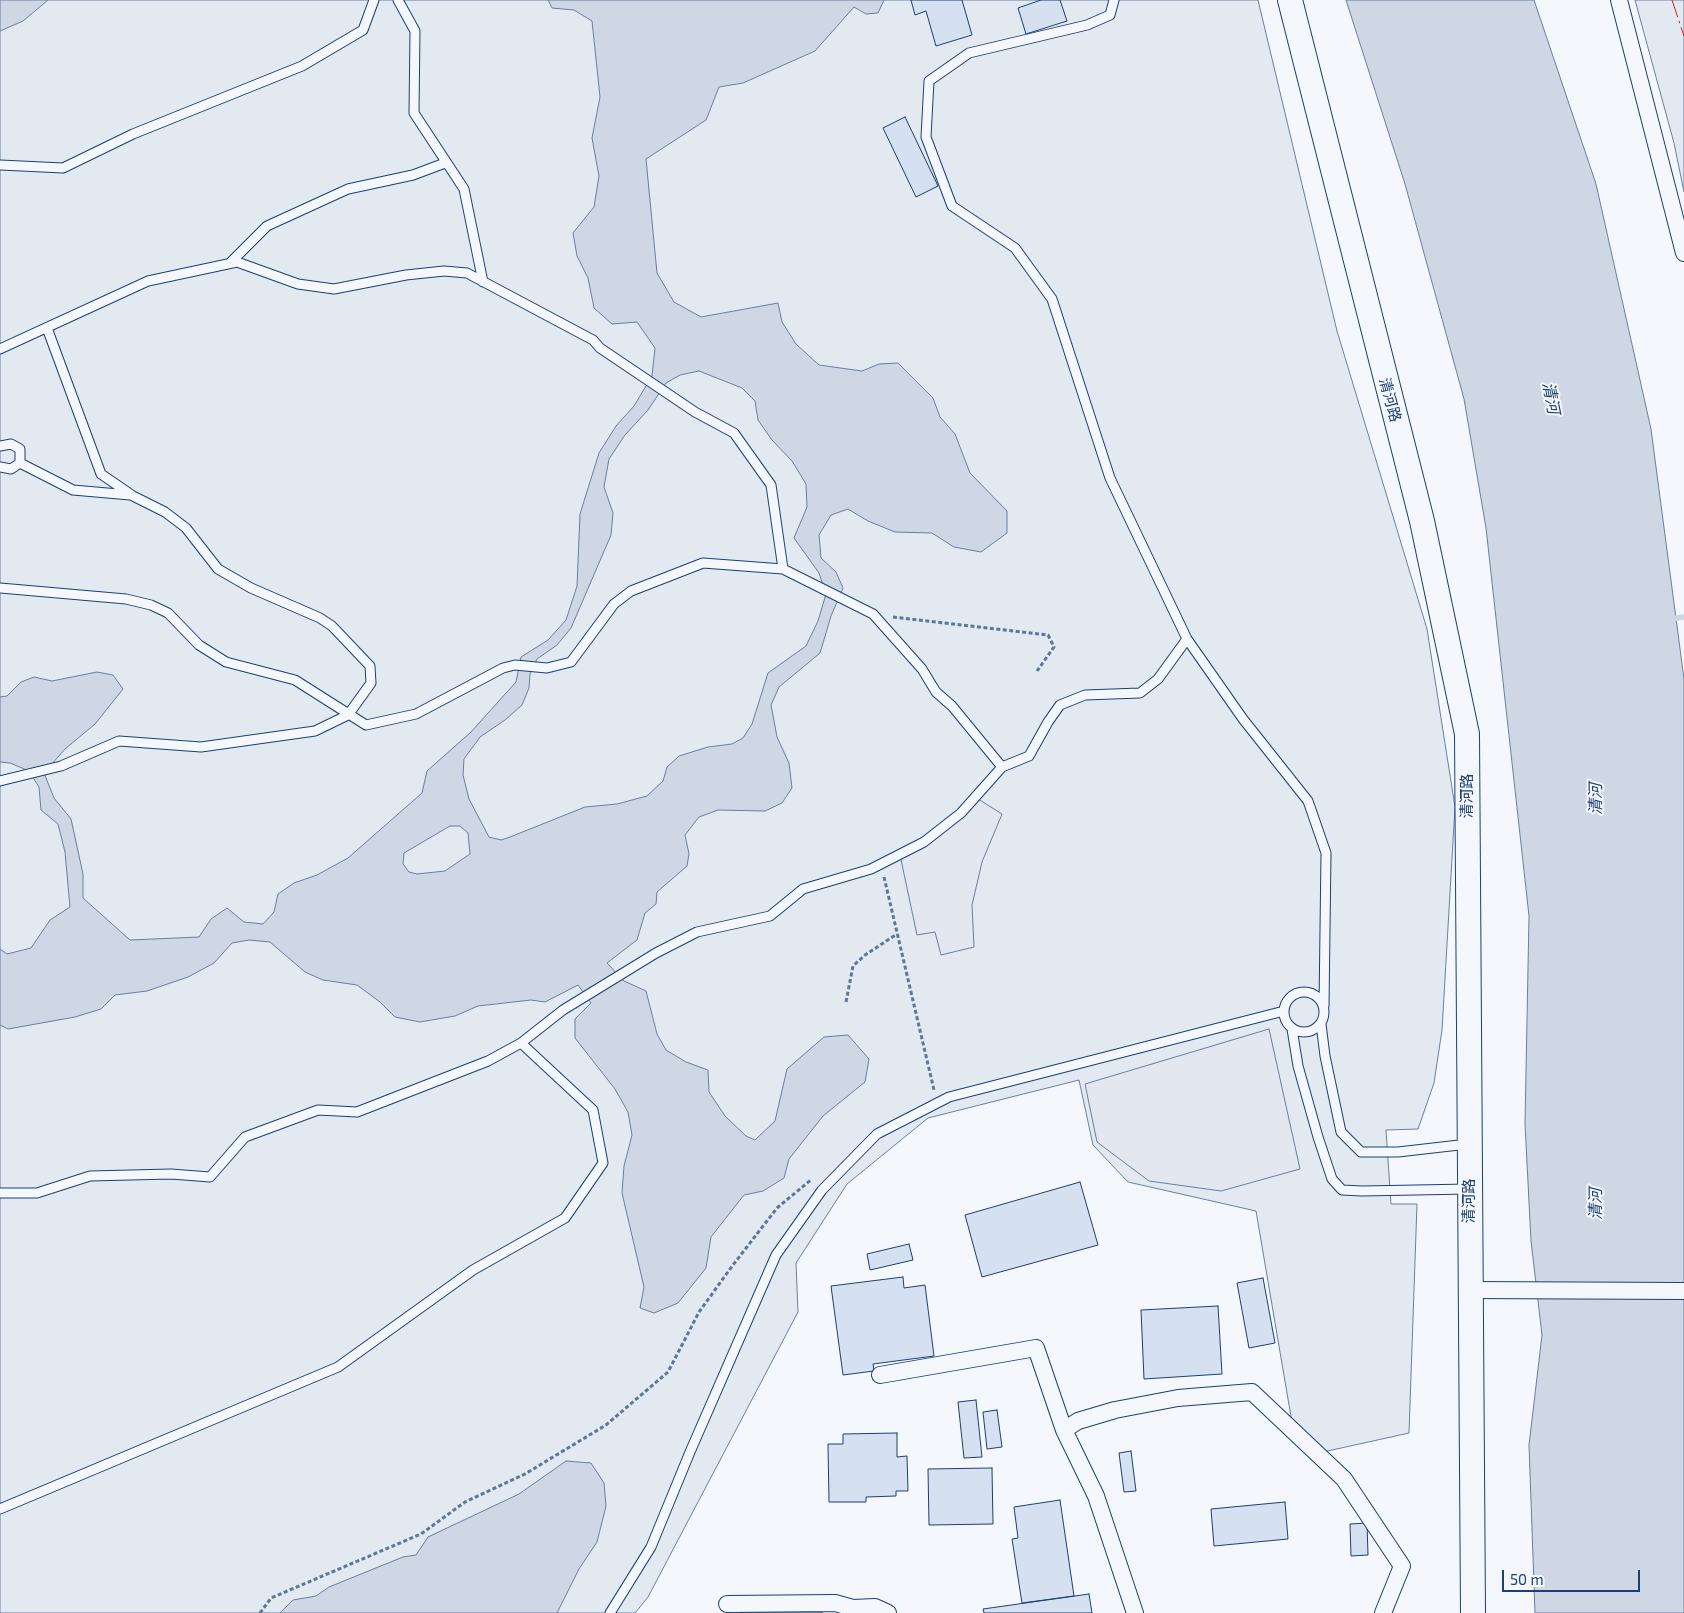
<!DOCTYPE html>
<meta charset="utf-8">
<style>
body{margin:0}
#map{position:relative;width:1684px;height:1613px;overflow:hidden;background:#f4f7fb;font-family:"Exo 2",sans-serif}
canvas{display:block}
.scale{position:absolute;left:1502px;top:1570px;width:138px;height:22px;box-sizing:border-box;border:2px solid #1d3f73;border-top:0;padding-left:6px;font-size:15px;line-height:18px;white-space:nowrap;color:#1d3f73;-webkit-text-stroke:4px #f4f7fb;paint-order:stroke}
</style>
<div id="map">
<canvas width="1684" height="1613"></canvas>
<div class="scale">50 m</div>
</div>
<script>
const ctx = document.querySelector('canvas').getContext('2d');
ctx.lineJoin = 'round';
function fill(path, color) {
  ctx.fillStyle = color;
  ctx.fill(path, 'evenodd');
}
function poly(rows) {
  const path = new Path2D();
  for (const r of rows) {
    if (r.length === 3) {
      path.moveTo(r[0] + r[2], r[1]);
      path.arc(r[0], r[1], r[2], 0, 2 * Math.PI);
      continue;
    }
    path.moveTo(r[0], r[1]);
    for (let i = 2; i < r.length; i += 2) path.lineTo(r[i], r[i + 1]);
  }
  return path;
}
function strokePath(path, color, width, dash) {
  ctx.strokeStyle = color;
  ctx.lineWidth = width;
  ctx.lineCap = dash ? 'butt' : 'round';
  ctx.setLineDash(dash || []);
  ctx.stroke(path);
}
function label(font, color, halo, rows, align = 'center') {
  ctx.font = font + ' "Exo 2","Noto Sans SC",sans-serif';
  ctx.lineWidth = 4;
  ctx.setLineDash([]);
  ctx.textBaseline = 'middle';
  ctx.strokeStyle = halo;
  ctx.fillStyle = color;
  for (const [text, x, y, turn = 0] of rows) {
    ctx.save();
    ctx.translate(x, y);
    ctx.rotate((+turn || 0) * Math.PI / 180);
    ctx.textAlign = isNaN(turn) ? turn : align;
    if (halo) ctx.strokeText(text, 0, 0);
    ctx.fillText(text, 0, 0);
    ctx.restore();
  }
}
const green = poly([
 [0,0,1258,0,1337,331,1427,629,1455,807,1442,1030,1434,1083,1418,1129,1386,1130,1391,1204,1417,1204,1409,1433,1314,1454,1295,1440,1256,1211,1128,1182,1093,1145,1079,1080,928,1118,847,1184,796,1263,798,1312,648,1597,635,1613,0,1613,0,0],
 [1635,0,1684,0,1684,192,1674,143,1635,0]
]);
const parking = poly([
 [978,799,1002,814,982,862,972,905,974,947,941,955,935,932,917,935,900,855,946,820,978,799],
 [1269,1029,1300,1169,1221,1191,1149,1181,1097,1142,1085,1084,1269,1029]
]);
const water = poly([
 [0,0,48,0,23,21,0,31,0,0],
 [548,0,884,0,878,13,866,14,854,7,815,51,743,83,719,87,706,120,646,159,657,273,674,302,701,317,778,303,782,322,796,344,819,365,862,371,879,364,898,363,933,398,940,417,955,434,970,473,1007,511,1007,533,981,552,954,547,932,533,895,532,868,521,848,509,831,515,819,535,821,558,836,572,843,588,831,616,820,653,779,687,771,705,777,737,789,763,792,788,782,803,765,811,718,810,699,817,685,835,689,854,687,866,657,892,656,904,645,913,637,940,607,963,624,981,646,991,657,1034,666,1050,686,1062,708,1070,709,1092,725,1116,746,1136,755,1140,775,1121,787,1069,824,1037,848,1035,869,1059,865,1082,823,1116,789,1159,784,1178,763,1191,744,1195,711,1237,706,1268,678,1303,654,1313,640,1308,644,1287,622,1193,624,1166,632,1135,628,1112,615,1089,575,1038,575,1019,591,1003,578,985,545,1002,531,1000,478,1006,455,1016,420,1022,395,1017,380,1002,357,985,323,980,305,972,270,942,249,940,232,943,214,963,188,977,147,991,115,995,101,1009,75,1017,8,1029,0,1025,0,949,7,954,31,948,50,920,70,907,65,852,58,824,41,810,39,787,29,771,10,763,0,762,0,697,7,696,21,682,34,677,52,681,97,672,113,675,123,689,95,724,65,749,44,773,54,798,71,819,83,874,83,898,130,940,199,937,211,919,227,908,244,922,263,924,274,912,278,894,294,883,317,875,348,858,422,793,427,771,471,732,516,682,521,657,548,640,566,620,577,586,580,514,599,453,616,426,634,406,652,376,655,348,637,322,612,324,594,308,588,278,577,256,573,233,594,207,599,176,592,138,600,97,592,21,574,10,552,8,548,0],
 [699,371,742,388,755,401,758,420,772,440,792,461,806,484,807,507,794,538,819,573,826,594,818,621,806,646,768,673,752,724,743,738,732,744,708,747,679,756,667,767,663,781,647,796,617,804,585,807,510,837,501,840,489,837,469,799,463,775,464,759,480,737,505,720,522,705,529,688,530,674,537,659,557,645,571,628,611,535,613,513,604,487,609,459,625,435,648,410,666,383,680,375,699,371],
 [450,826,460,826,468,833,470,854,445,871,417,874,409,872,403,864,404,853,450,826],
 [1346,0,1534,0,1596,184,1651,429,1684,679,1684,1613,1535,1613,1529,1445,1542,1335,1531,1241,1525,1124,1529,916,1486,528,1464,399,1405,184,1346,0],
 [566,1461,591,1463,604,1483,606,1506,597,1542,579,1569,557,1613,280,1613,293,1600,316,1596,329,1587,403,1557,416,1555,428,1537,519,1494,566,1461]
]);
const stream = poly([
 [1670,619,1684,617]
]);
const building = poly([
 [911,0,962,0,972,35,936,46,926,11,915,15,911,0],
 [1041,0,1060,0,1067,21,1026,34,1018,8,1041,0],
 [905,117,938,186,916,197,883,128,905,117],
 [1080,1182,1098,1245,982,1277,965,1215,1080,1182],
 [909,1244,913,1260,870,1270,867,1254,909,1244],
 [903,1277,904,1288,925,1285,934,1356,873,1364,874,1371,843,1375,831,1286,903,1277],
 [1263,1278,1275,1343,1249,1348,1237,1283,1263,1278],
 [1218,1306,1222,1374,1144,1379,1141,1310,1218,1306],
 [976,1400,982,1457,964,1458,958,1402,976,1400],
 [997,1410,1002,1447,987,1449,983,1412,997,1410],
 [897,1433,897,1457,907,1456,908,1491,896,1491,896,1496,866,1497,866,1502,829,1502,828,1444,843,1444,843,1434,897,1433],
 [1131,1451,1136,1491,1124,1492,1119,1453,1131,1451],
 [992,1468,993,1524,929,1525,928,1469,992,1468],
 [1060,1500,1074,1596,1022,1603,1012,1539,1018,1538,1014,1507,1060,1500],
 [1285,1502,1288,1539,1214,1546,1211,1509,1285,1502],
 [1367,1523,1368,1555,1351,1556,1350,1524,1367,1523],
 [1089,1594,1092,1613,984,1613,983,1609,1089,1594],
 [822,1609,822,1613,741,1613,741,1610,822,1609]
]);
const path = poly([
 [893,617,1048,635,1054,647,1037,671],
 [884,877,934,1090],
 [846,1002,853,966,865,955,897,934],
 [260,1613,271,1598,421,1534,465,1502,525,1474,606,1425,668,1372,699,1312,733,1265,777,1208,812,1179]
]);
const lane = poly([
 [398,0,415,31,414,113,464,189,483,282],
 [1114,0,1110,15,1087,25,969,53,929,81,926,137,952,206,1015,248,1052,299,1110,478,1187,639,1243,719,1308,801,1326,853,1324,1006],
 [0,165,63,168,133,134,302,66,363,30,374,0],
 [230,263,267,226,348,189,413,175,445,163],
 [0,349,148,281,237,262,298,284,334,289,406,275,444,271,467,273,593,340,600,348,695,412,734,433,771,485,783,569],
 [0,446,11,444,20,449,20,463],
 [20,463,73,490,130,495],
 [0,467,11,469,20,463],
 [0,588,126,599,151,605,168,613,199,645,226,662,295,680,366,725,416,714,503,668,515,665,547,668,571,662,614,604,631,591,703,563,783,569,873,614,922,669,936,692,952,706,1002,767],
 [0,781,61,766,119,741,201,747,315,731,348,715,371,683,370,666,332,626,320,618,251,588,218,569,186,528,165,512,133,496,101,474,47,328],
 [1304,1012,20],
 [1321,1024,1325,1056,1341,1132,1361,1152,1398,1152,1468,1144],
 [1292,1029,1298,1066,1318,1137,1332,1179,1342,1190,1362,1191,1469,1189],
 [0,1193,37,1193,90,1176,171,1174,210,1177,245,1137,318,1110,357,1112,488,1061,521,1043,563,1010,656,953,697,932,770,916,803,889,871,869,924,842,961,813,1002,767,1029,756,1048,722,1060,705,1085,695,1140,693,1158,679,1187,639],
 [0,1509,338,1367,473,1270,565,1218,603,1163,593,1110,521,1043],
 [610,1613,651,1547,690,1452,776,1255,822,1190,877,1134,949,1097,1284,1011]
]);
const street = poly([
 [1619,0,1684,253],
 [1469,1290,1684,1291],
 [880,1375,1036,1348,1064,1430,1096,1496,1135,1613],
 [1064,1430,1078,1421,1115,1410,1178,1398,1252,1392,1344,1479,1402,1566,1383,1613],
 [727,1604,835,1603,853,1608,875,1607,888,1613]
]);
const secondary = poly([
 [1290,0,1422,521,1467,734,1473,1613]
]);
const power = poly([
 [1672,0,1684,36]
]);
const streetNames = [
 ["清河路",1390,400,75],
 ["清河路",1467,796,-90],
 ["清河路",1469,1201,-90]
];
const waterNames = [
 ["清河",1551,398,79],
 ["清河",1596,799,-90],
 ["清河",1596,1204,-90]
];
fill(green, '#e3e9f0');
strokePath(green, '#687fa3', 1);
fill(parking, '#e3e8f0');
strokePath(parking, '#687fa3', 1);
fill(water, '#cfd7e4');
strokePath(water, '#687fa3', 1);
strokePath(stream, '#cfd7e4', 5.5);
fill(building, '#d5e0f0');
strokePath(building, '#1d3f73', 1);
strokePath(lane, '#1d3f73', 11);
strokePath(street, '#1d3f73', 18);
strokePath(secondary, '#1d3f73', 26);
strokePath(path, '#5e769c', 3, [4, 2.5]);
strokePath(lane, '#f4f7fb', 9);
strokePath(street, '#f4f7fb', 16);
strokePath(secondary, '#f4f7fb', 24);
strokePath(power, '#c62828', 1, [18, 4, 2.5, 4]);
label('15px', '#1d3f73', '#f4f7fb', streetNames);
label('italic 16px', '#1d3f73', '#f4f7fb', waterNames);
</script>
